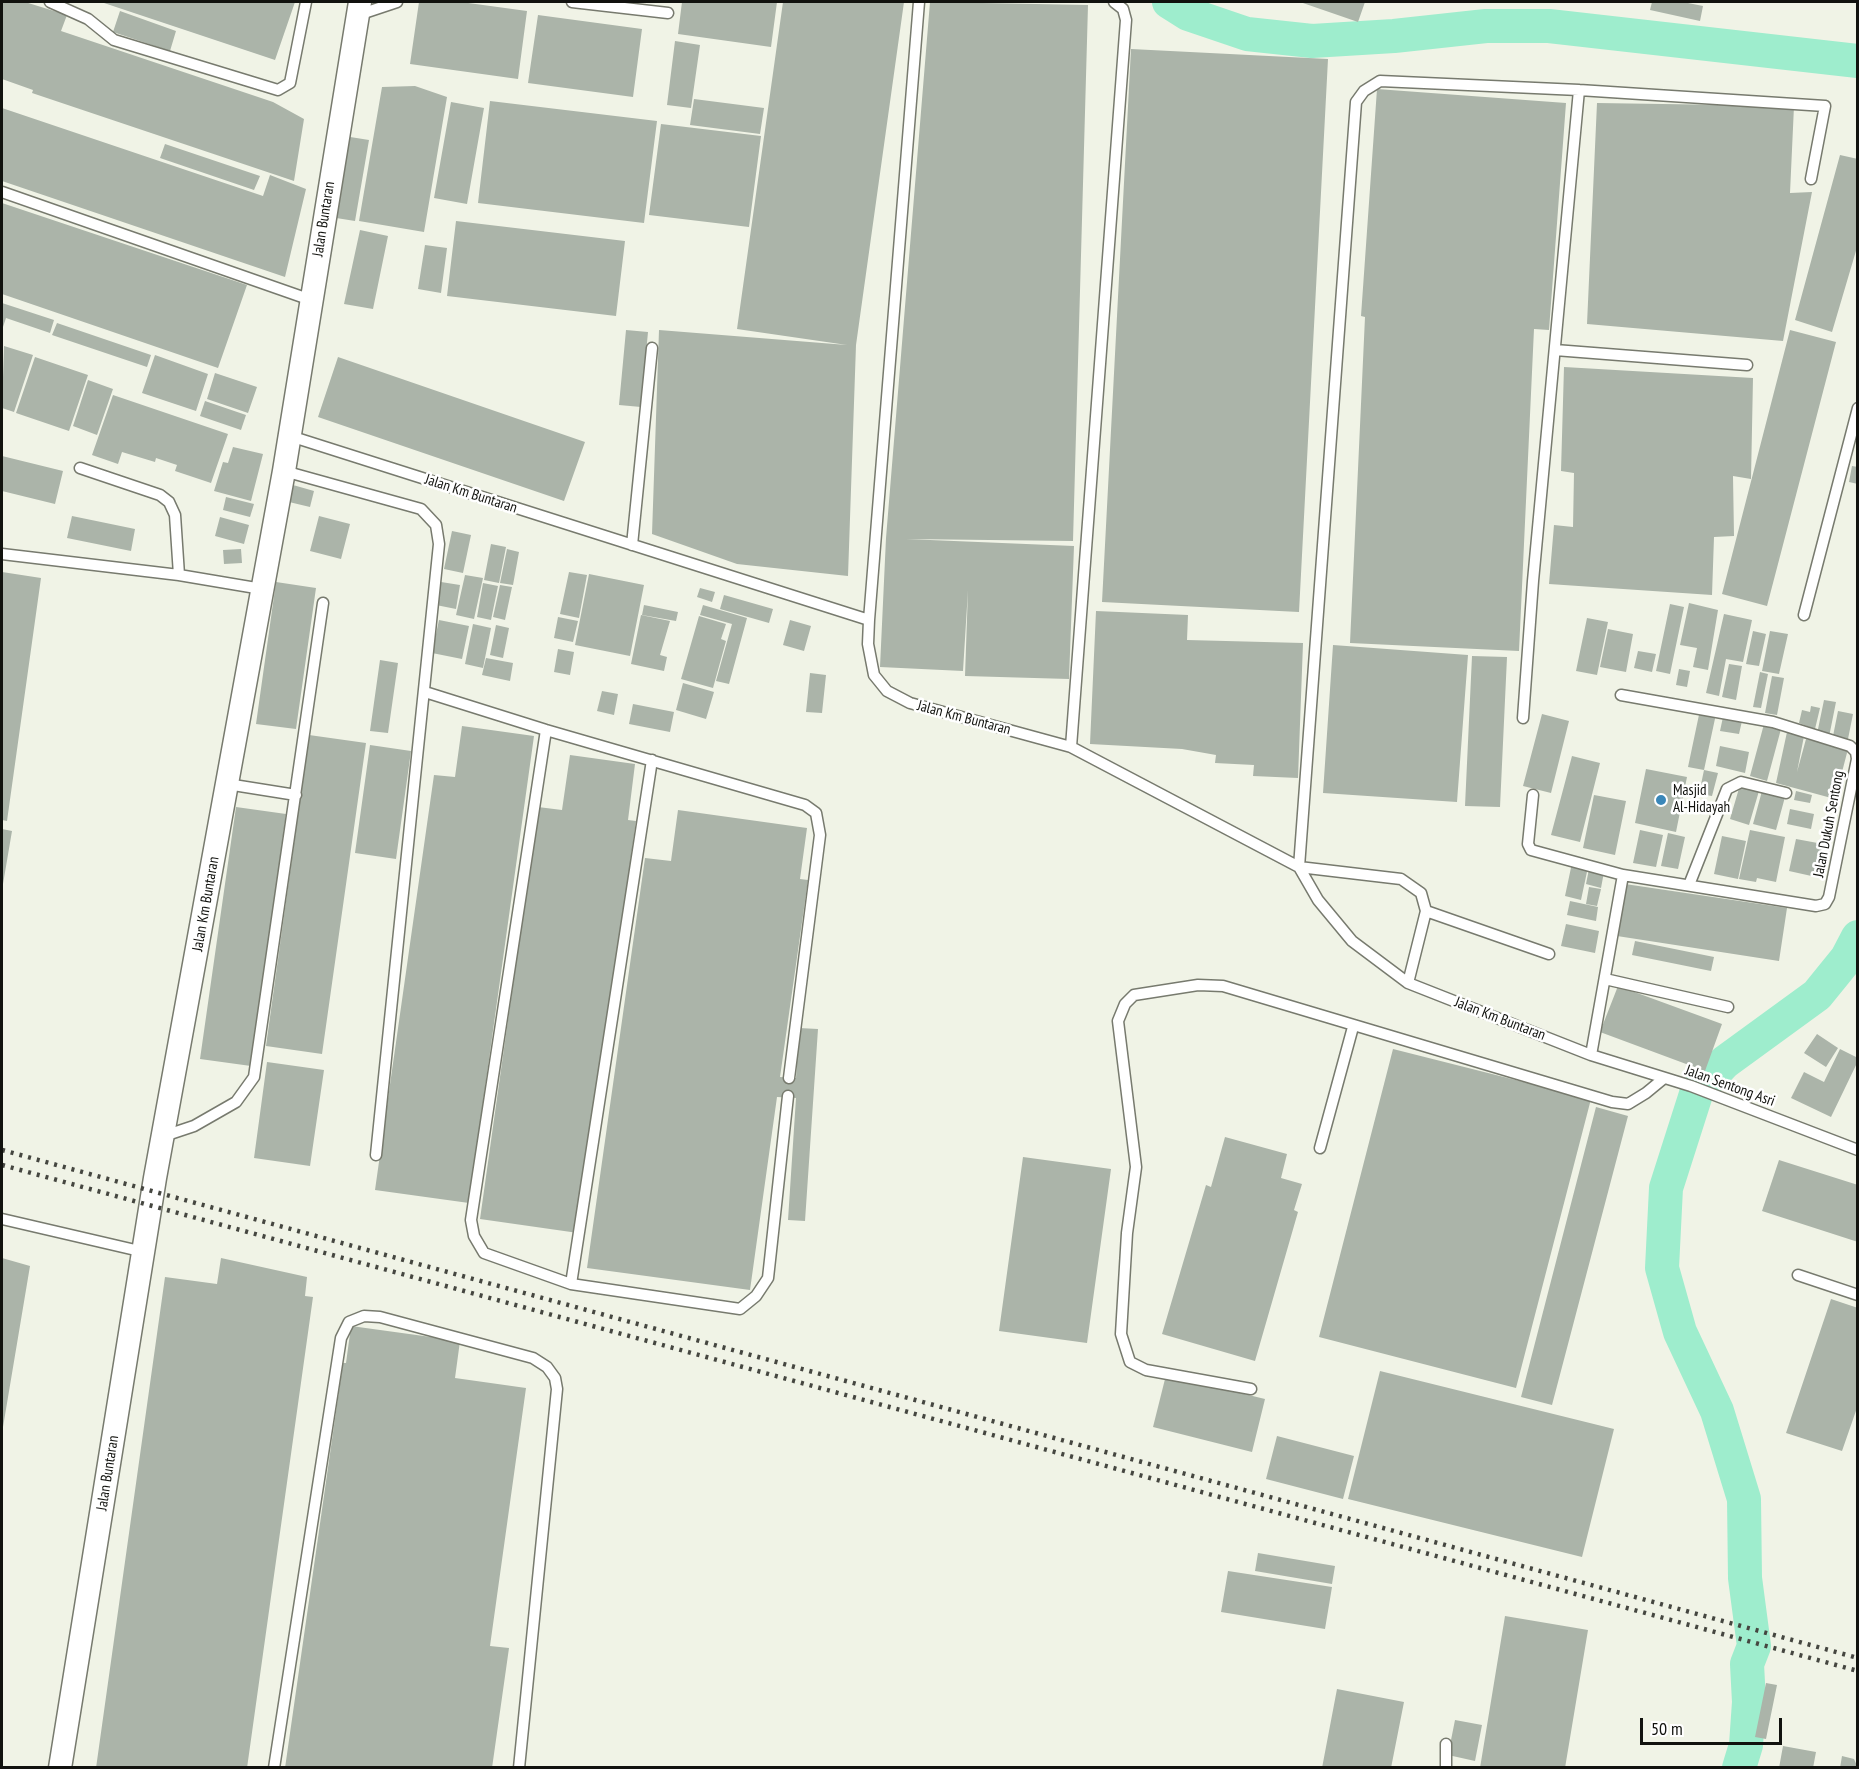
<!DOCTYPE html>
<style>
body{margin:0}
#map{position:relative;width:1859px;height:1769px;overflow:hidden;background:#f0f3e6;font-family:"PT Sans Narrow",sans-serif}
canvas{display:block}
.frame{position:absolute;inset:0;border:3px solid #11120e;pointer-events:none}
.scale{position:absolute;left:1640px;top:1718px;width:142px;height:27px;box-sizing:border-box;border:3px solid #11120e;border-top:0;padding-left:8px;font-size:18px;line-height:21px;white-space:nowrap;color:#11120e;-webkit-text-stroke:4px #fff;paint-order:stroke}
</style>
<div id="map">
<canvas width="1859" height="1769"></canvas>
<div class="frame"></div>
<div class="scale">50 m</div>
</div>
<script>
const ctx = document.querySelector('canvas').getContext('2d');
ctx.lineJoin = 'round';
function poly(rows) {
  const path = new Path2D();
  for (const r of rows) {
    path.moveTo(r[0], r[1]);
    for (let i = 2; i < r.length; i += 2) path.lineTo(r[i], r[i + 1]);
  }
  return path;
}
function strokePath(path, color, width, dash) {
  ctx.strokeStyle = color;
  ctx.lineWidth = width;
  ctx.lineCap = dash ? 'butt' : 'round';
  ctx.setLineDash(dash || []);
  ctx.stroke(path);
}
function fill(path, color) {
  ctx.fillStyle = color;
  ctx.fill(path, 'evenodd');
}
function label(font, color, halo, rows, align = 'center') {
  ctx.font = font + ' "PT Sans Narrow",sans-serif';
  ctx.lineWidth = 5;
  ctx.setLineDash([]);
  ctx.textBaseline = 'middle';
  ctx.strokeStyle = halo;
  ctx.fillStyle = color;
  for (const [text, x, y, turn = 0] of rows) {
    ctx.save();
    ctx.translate(x, y);
    ctx.rotate((+turn || 0) * Math.PI / 180);
    ctx.textAlign = isNaN(turn) ? turn : align;
    if (halo) ctx.strokeText(text, 0, 0);
    ctx.fillText(text, 0, 0);
    ctx.restore();
  }
}
const river = poly([
 [1169,2,1188,14,1247,34,1312,41,1394,36,1486,26,1549,26,1858,61],
 [1739,1768,1746,1745,1749,1702,1747,1664,1754,1646,1745,1578,1744,1499,1717,1411,1680,1332,1662,1268,1666,1188,1697,1091,1725,1062,1817,995,1847,958,1858,937]
]);
const building = poly([
 [2,2,25,2,67,15,61,31,273,102,304,119,294,181,32,93,33,90,2,79],
 [101,2,295,2,275,60],
 [419,2,461,2,527,11,518,79,410,64],
 [682,2,777,2,771,47,678,34],
 [783,2,904,2,856,345,848,576,737,564,652,534,659,330,847,345,737,329],
 [930,2,1088,5,1073,541,906,539,1074,546,1069,679,965,676,968,590,963,671,880,667,886,538],
 [1300,2,1365,2,1358,22],
 [1652,2,1683,2,1703,6,1700,21,1650,10],
 [120,11,176,31,170,51,113,32],
 [538,15,642,29,633,97,528,83],
 [675,41,700,45,691,108,667,105],
 [1131,49,1328,59,1299,612,1102,602],
 [415,86,447,97,424,232,359,221,382,87],
 [1377,89,1566,103,1549,330,1534,329,1519,651,1350,643,1365,317,1361,316],
 [694,99,764,108,760,134,690,125],
 [490,101,657,121,644,223,478,203],
 [451,102,484,108,467,204,434,198],
 [1597,103,1794,106,1790,193,1812,192,1783,341,1587,324],
 [2,108,263,196,270,175,306,189,285,277,2,181],
 [661,124,761,136,749,227,649,215],
 [344,136,369,140,355,221,330,217],
 [165,144,260,176,254,190,160,158],
 [1840,155,1858,159,1858,244,1832,332,1795,320],
 [2,203,247,285,218,368,2,294],
 [456,221,625,241,616,316,447,296],
 [360,230,388,236,373,309,344,304],
 [425,245,447,248,441,293,418,289],
 [2,303,54,320,50,333,6,318,2,330],
 [57,323,151,355,147,367,52,335],
 [626,330,648,332,641,407,619,405],
 [1790,330,1836,342,1767,606,1722,594],
 [4,346,33,355,14,412,2,408],
 [155,355,208,374,196,411,142,393],
 [35,357,88,375,69,431,16,413],
 [338,357,585,442,564,501,318,417],
 [1564,367,1753,378,1751,479,1733,476,1734,536,1714,537,1712,595,1549,584,1554,525,1573,527,1574,473,1561,471],
 [215,373,257,387,248,413,207,399],
 [88,380,113,389,97,435,73,426],
 [113,395,228,434,211,483,175,471,177,465,156,458,155,462,122,452,118,464,92,455],
 [205,401,246,415,241,430,200,416],
 [233,447,263,454,251,501,214,491,223,462,228,463],
 [2,456,63,471,55,504,2,491],
 [1852,466,1858,467,1858,484,1849,482],
 [293,485,314,491,310,507,289,502],
 [226,497,254,504,250,517,223,510],
 [72,516,135,529,131,551,67,538],
 [319,516,350,524,341,559,310,551],
 [220,517,249,525,244,544,215,536],
 [452,531,471,535,463,573,444,569],
 [491,544,506,547,499,583,484,580],
 [241,549,242,563,224,564,223,550],
 [507,549,519,552,513,585,500,583],
 [2,572,41,578,7,821,2,820],
 [569,572,587,575,579,618,560,614],
 [589,574,644,585,630,656,575,645],
 [465,575,483,578,474,619,456,615],
 [276,582,316,588,296,729,256,724],
 [441,582,460,585,456,609,436,605],
 [483,583,498,586,491,620,477,617],
 [500,585,512,587,505,620,493,617],
 [700,588,715,592,712,602,697,597],
 [724,595,773,609,769,623,720,609],
 [1689,603,1718,610,1708,670,1693,667,1697,648,1680,645],
 [1670,604,1684,607,1670,674,1656,671],
 [644,605,678,612,676,621,642,615],
 [703,605,747,618,729,684,716,681,732,624,700,615],
 [1096,611,1188,615,1187,640,1303,643,1298,778,1253,776,1254,765,1215,763,1216,755,1182,749,1090,744],
 [1724,614,1752,620,1743,662,1726,659,1719,696,1706,693],
 [641,615,670,621,660,655,667,657,664,671,631,664],
 [699,616,726,624,721,639,726,641,713,688,681,679],
 [558,617,578,621,573,642,554,638],
 [1587,618,1608,622,1597,675,1576,671],
 [439,620,469,626,462,659,432,653],
 [790,620,811,626,804,651,783,645],
 [473,624,491,628,483,668,465,664],
 [496,625,509,628,503,658,490,655],
 [1608,629,1633,634,1626,672,1600,667],
 [1753,631,1766,634,1759,666,1746,664],
 [1770,631,1788,634,1779,674,1762,671],
 [1333,645,1468,655,1457,802,1323,793],
 [558,649,574,652,570,675,554,672],
 [1638,651,1656,654,1652,672,1634,668],
 [1472,656,1507,657,1500,807,1465,806],
 [486,658,513,663,510,681,482,675],
 [380,660,398,663,388,733,370,731],
 [1729,664,1742,666,1736,700,1722,697],
 [1679,669,1690,671,1687,687,1676,685],
 [1760,672,1768,674,1761,708,1753,707],
 [810,673,826,675,822,713,806,712],
 [1772,676,1784,678,1777,715,1765,713],
 [683,683,714,692,706,719,676,710],
 [602,691,618,694,614,715,597,711],
 [1824,700,1836,702,1829,737,1817,734],
 [633,704,674,712,670,732,629,724],
 [1811,706,1820,708,1815,729,1799,723,1802,710,1810,712],
 [1700,710,1716,714,1704,770,1688,767],
 [1838,711,1853,714,1848,739,1833,736],
 [1542,714,1569,721,1551,793,1523,786],
 [1723,717,1742,721,1739,734,1720,731],
 [1764,724,1781,729,1767,781,1750,776],
 [462,726,534,736,469,1203,375,1190,434,775,455,777],
 [1787,732,1804,736,1797,772,1806,739,1848,749,1835,799,1776,783],
 [309,735,366,743,322,1054,266,1046],
 [370,745,411,751,396,859,355,853],
 [1720,746,1749,752,1745,773,1716,766],
 [570,755,635,764,628,820,636,821,578,1233,480,1219,538,807,562,810],
 [1572,756,1600,763,1580,842,1551,835],
 [1646,769,1687,777,1676,832,1635,823],
 [1704,770,1718,773,1712,796,1699,794],
 [1740,785,1759,791,1749,825,1730,819],
 [1762,791,1785,797,1776,830,1753,824],
 [1796,791,1812,795,1810,803,1794,800],
 [1594,795,1626,801,1615,855,1583,848],
 [236,807,286,814,251,1066,200,1059],
 [1790,809,1814,814,1811,829,1787,824],
 [678,810,807,828,800,879,808,880,780,1077,796,1078,799,1028,818,1029,805,1221,788,1220,796,1098,777,1097,750,1290,587,1268,645,858,671,861],
 [2,829,12,831,3,884,2,884],
 [1640,830,1663,835,1656,867,1633,863],
 [1750,830,1785,837,1776,882,1757,878,1756,882,1739,879],
 [1668,833,1685,837,1678,869,1661,866],
 [1722,836,1746,841,1738,879,1714,874],
 [1796,839,1823,844,1816,877,1789,871],
 [1572,863,1588,867,1581,900,1565,896],
 [1589,869,1604,872,1601,888,1586,884],
 [1625,884,1787,908,1779,961,1617,936],
 [1589,887,1601,889,1597,906,1586,904],
 [1570,901,1598,907,1596,921,1567,915],
 [1566,924,1599,931,1595,953,1561,946],
 [1635,941,1714,957,1711,971,1632,955],
 [1618,986,1722,1024,1705,1071,1600,1032],
 [1817,1034,1838,1048,1826,1067,1804,1053],
 [1393,1049,1591,1099,1516,1388,1319,1337],
 [1840,1049,1858,1058,1858,1061,1831,1117,1791,1098,1804,1072,1824,1082],
 [267,1062,324,1070,310,1166,254,1158],
 [1596,1107,1628,1116,1552,1405,1521,1397],
 [1225,1137,1287,1154,1281,1178,1302,1184,1294,1210,1298,1212,1255,1361,1162,1334,1206,1185,1211,1187],
 [1023,1157,1111,1169,1087,1343,999,1331],
 [1779,1160,1858,1185,1858,1242,1762,1211],
 [2,1258,30,1266,3,1427,2,1427],
 [221,1258,307,1277,305,1296,313,1297,247,1768,96,1768,165,1277,217,1284],
 [1831,1299,1858,1308,1858,1405,1842,1451,1786,1433],
 [351,1326,460,1341,455,1378,526,1388,490,1646,509,1648,492,1768,285,1768,343,1363,346,1363],
 [1380,1371,1614,1429,1582,1557,1348,1499],
 [1166,1375,1265,1399,1252,1452,1153,1427],
 [1277,1436,1354,1456,1343,1499,1266,1479],
 [1258,1553,1335,1566,1332,1584,1255,1571],
 [1228,1571,1332,1587,1325,1629,1221,1612],
 [1505,1616,1588,1630,1565,1768,1480,1768],
 [1766,1683,1777,1685,1766,1739,1755,1737],
 [1337,1689,1404,1702,1391,1768,1322,1768],
 [1455,1720,1482,1725,1475,1761,1448,1755],
 [1783,1746,1816,1752,1813,1768,1779,1768],
 [1842,1756,1854,1759,1858,1768,1840,1768]
]);
const service = poly([
 [50,2,88,19,114,40,278,90,290,83,306,2],
 [572,2,668,13],
 [358,15,397,2],
 [1811,179,1825,106,1579,90,1380,81,1364,91,1356,102,1299,867,1401,879,1421,893,1426,911,1408,983,1591,1055,1691,1086,1858,1150],
 [2,192,311,300],
 [1555,350,1747,365],
 [290,436,869,620,868,644,874,675,887,691,910,703,1071,747,1299,867,1318,900,1352,941,1408,983],
 [80,468,160,495,169,502,175,515,179,575],
 [284,471,421,509,436,525,439,544,376,1155],
 [632,545,652,348],
 [2,554,179,575,262,589],
 [1804,615,1858,408],
 [869,620,919,2],
 [425,692,546,730,805,805,816,813,820,835,789,1078],
 [1621,695,1773,722,1850,746,1856,752,1857,759,1829,897,1825,904,1816,906,1623,875],
 [1523,718,1533,581,1579,90],
 [546,730,471,1220,474,1236,484,1253,571,1284,740,1309,756,1296,768,1278,788,1096],
 [1071,747,1126,20,1123,9,1114,2],
 [227,784,296,795],
 [1533,795,1528,844,1531,850,1623,875,1591,1055],
 [1689,885,1727,789,1741,782,1786,793],
 [1426,911,1549,954],
 [1605,979,1728,1007],
 [164,1136,194,1126,236,1102,254,1077,323,603],
 [1320,1148,1353,1027],
 [2,1219,144,1252],
 [1798,1275,1858,1295],
 [571,1284,652,760],
 [1251,1389,1146,1370,1130,1362,1121,1334,1127,1233,1136,1167,1118,1021,1125,1004,1134,995,1198,985,1223,986,1612,1102,1628,1104,1646,1093,1663,1079],
 [1446,1744,1446,1768],
 [274,1768,341,1338,349,1322,364,1316,380,1317,533,1358,547,1367,555,1378,557,1389,519,1768]
]);
const minor = poly([
 [60,1768,155,1178,284,471,360,2]
]);
const rail = poly([
 [2,1150,1858,1658],
 [2,1165,1858,1671]
]);
const markers = [
 [1661,800,6,"#3a87b9"]
];
const streetNames = [
 ["Jalan Buntaran",324,219,-81],
 ["Jalan Km Buntaran",471,494,18],
 ["Jalan Km Buntaran",964,718,15],
 ["Jalan Dukuh Sentong",1829,824,-79],
 ["Jalan Km Buntaran",206,904,-80],
 ["Jalan Km Buntaran",1500,1019,21],
 ["Jalan Sentong Asri",1730,1086,20],
 ["Jalan Buntaran",108,1473,-81]
];
const poiNames = [
 ["Masjid",1673,791],
 ["Al-Hidayah",1673,808]
];
strokePath(river, '#9eedcd', 34);
fill(building, '#abb4a9');
strokePath(service, '#777a6e', 13);
strokePath(minor, '#777a6e', 25);
strokePath(service, '#fff', 10);
strokePath(minor, '#fff', 22);
strokePath(rail, '#454640', 4.5, [3, 6]);
for (const [x, y, r, color] of markers) {
  const dot = new Path2D();
  dot.arc(x, y, r, 0, 2 * Math.PI);
  ctx.fillStyle = color;
  ctx.fill(dot);
  strokePath(dot, '#fff', 2);
}
label('15px', '#11120e', '#fff', streetNames);
label('15px', '#11120e', '#fff', poiNames, 'left');
</script>
